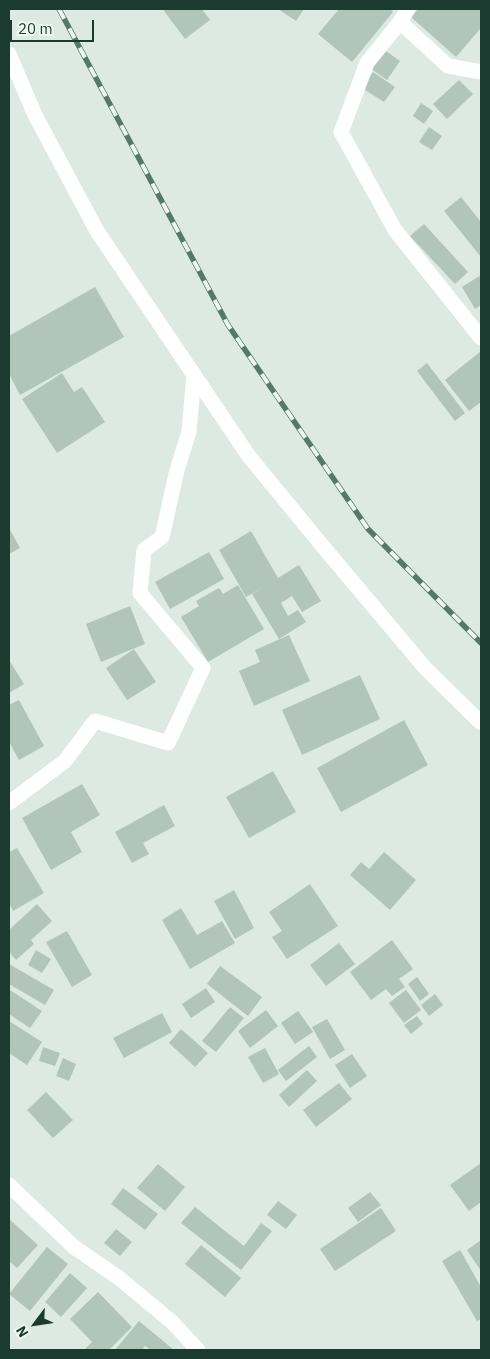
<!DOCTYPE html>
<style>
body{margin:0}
#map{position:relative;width:490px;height:1359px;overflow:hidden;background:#dceae3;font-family:"IBM Plex Sans",sans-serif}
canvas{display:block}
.frame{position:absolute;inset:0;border:10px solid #1c3b30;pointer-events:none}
.north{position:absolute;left:10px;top:1299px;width:50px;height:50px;-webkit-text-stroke:4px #ecf7f1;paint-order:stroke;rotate:239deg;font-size:14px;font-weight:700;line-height:20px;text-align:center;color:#1c3b30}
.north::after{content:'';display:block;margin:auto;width:18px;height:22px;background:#1c3b30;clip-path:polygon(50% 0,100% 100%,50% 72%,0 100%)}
.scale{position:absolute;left:10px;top:20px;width:84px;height:22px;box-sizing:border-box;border:2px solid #1c3b30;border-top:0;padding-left:6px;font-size:15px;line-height:18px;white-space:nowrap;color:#1c3b30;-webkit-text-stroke:4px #ecf7f1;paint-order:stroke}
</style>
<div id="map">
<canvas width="490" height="1359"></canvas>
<div class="frame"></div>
<div class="north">N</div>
<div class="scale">20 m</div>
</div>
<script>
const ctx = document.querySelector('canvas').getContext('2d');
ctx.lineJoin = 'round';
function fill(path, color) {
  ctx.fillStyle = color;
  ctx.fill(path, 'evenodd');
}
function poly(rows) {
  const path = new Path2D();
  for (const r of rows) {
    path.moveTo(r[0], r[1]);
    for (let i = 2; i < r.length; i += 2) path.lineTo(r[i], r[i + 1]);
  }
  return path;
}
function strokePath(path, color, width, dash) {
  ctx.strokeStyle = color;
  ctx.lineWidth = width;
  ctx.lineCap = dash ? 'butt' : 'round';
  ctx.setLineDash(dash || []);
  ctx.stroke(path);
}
const building = poly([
 [167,9,202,9,210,20,185,39,164,11],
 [278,9,304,9,296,21],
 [339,9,390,9,393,12,352,62,318,34],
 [418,9,481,9,481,28,456,57,411,17],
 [383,49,400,61,387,80,370,68],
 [373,72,395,87,384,102,362,88],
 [459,80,473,94,447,119,433,104],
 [421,103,433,111,424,124,413,116],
 [429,127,442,136,432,150,419,142],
 [461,197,481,222,481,257,444,211],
 [424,224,468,272,455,284,410,236],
 [481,275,481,305,475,309,462,287],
 [95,287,124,337,20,395,9,374,9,336],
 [481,351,481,402,469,411,445,380],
 [427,363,465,413,455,421,417,371],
 [62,373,74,392,82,387,105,422,57,453,22,399],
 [9,528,20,548,9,554],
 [251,531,278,578,299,565,321,601,302,612,292,596,281,603,288,616,298,610,306,622,279,639,252,594,265,586,246,597,219,550],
 [209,552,224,579,170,609,155,582],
 [238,585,264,629,208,662,181,617,199,606,196,601,219,588,223,594],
 [130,606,145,644,101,662,86,624],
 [289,635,310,681,254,706,239,671,260,662,255,650],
 [134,649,156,682,127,700,106,668],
 [9,660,24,684,9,693],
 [360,675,380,719,302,755,282,710],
 [19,700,44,746,19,760,9,742,9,705],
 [404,720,428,765,341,812,317,768],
 [273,771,296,812,249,838,226,797],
 [82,784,100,815,71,832,82,852,51,870,22,818],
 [164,805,175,826,143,843,149,854,132,863,115,832],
 [17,848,44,893,13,911,9,903,9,852],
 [384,852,416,880,390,910,350,875,361,862,369,869],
 [310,884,338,926,287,959,272,937,282,931,269,912],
 [234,890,254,928,235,939,214,901],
 [37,904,52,921,31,940,34,944,16,960,9,952,9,930],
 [181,908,197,935,222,921,235,943,190,969,162,920],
 [67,931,92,975,72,987,46,942],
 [392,940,413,969,399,979,405,987,392,996,386,989,371,1000,350,972],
 [339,943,355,964,326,986,310,965],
 [36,950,51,959,42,973,28,965],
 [9,964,54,990,45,1005,9,984],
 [220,966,262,997,248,1016,207,984],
 [417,977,429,994,420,1001,408,984],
 [206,988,215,1002,191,1018,182,1004],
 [10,990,42,1011,30,1028,9,1014,9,992],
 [406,990,421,1010,404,1023,389,1003],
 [435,994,443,1005,429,1016,421,1005],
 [230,1007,244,1018,216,1052,202,1041],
 [266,1010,278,1026,250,1048,238,1031],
 [298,1011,313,1032,295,1044,281,1023],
 [162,1013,172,1032,124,1058,113,1038],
 [417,1016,423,1024,411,1034,404,1025],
 [327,1019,345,1050,330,1059,312,1027],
 [9,1021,42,1042,27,1065,9,1053],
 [181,1029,208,1053,195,1067,169,1043],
 [309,1046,317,1057,286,1081,278,1070],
 [43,1047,60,1053,55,1066,39,1061],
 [265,1048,279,1074,263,1083,248,1057],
 [352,1054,367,1076,350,1088,335,1065],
 [63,1058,76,1064,69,1081,56,1076],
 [307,1070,317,1081,289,1107,279,1095],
 [339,1083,352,1099,316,1127,303,1110],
 [46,1092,73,1120,53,1138,27,1110],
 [481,1163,481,1202,469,1211,450,1185],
 [158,1164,185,1187,165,1211,137,1188],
 [123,1188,158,1214,145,1230,111,1204],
 [370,1192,381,1205,358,1222,348,1208],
 [278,1201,297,1215,286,1229,267,1215],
 [195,1207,244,1246,261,1223,272,1231,241,1270,181,1223],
 [381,1208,396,1231,335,1271,320,1249],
 [9,1219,38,1245,17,1268,9,1261],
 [116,1229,132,1242,120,1256,104,1243],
 [481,1240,481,1271,467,1250],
 [201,1245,241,1278,225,1297,185,1264],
 [47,1247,68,1264,30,1311,9,1294],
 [460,1250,481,1287,481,1319,477,1321,442,1261],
 [70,1273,87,1288,61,1317,45,1302],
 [98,1292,132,1327,109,1350,84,1350,92,1342,70,1319],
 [139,1321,174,1350,151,1350,145,1346,142,1350,115,1350]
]);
const minor = poly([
 [408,9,400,22,367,63,341,132,395,230,481,338],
 [400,22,448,66,481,72],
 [9,54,35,115,97,231,248,455,320,543,426,669,481,723],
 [9,803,65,761,95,721,168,743,203,668,140,593,144,550,162,537,177,470,189,432,194,374],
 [9,1185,74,1247,119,1278,172,1322,198,1350]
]);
const rail = poly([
 [59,9,228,325,368,529,481,643]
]);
fill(building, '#b1c5bb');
strokePath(minor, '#fff', 15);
strokePath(rail, '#56776b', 5.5);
strokePath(rail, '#ecf7f1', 4, [11]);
</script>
